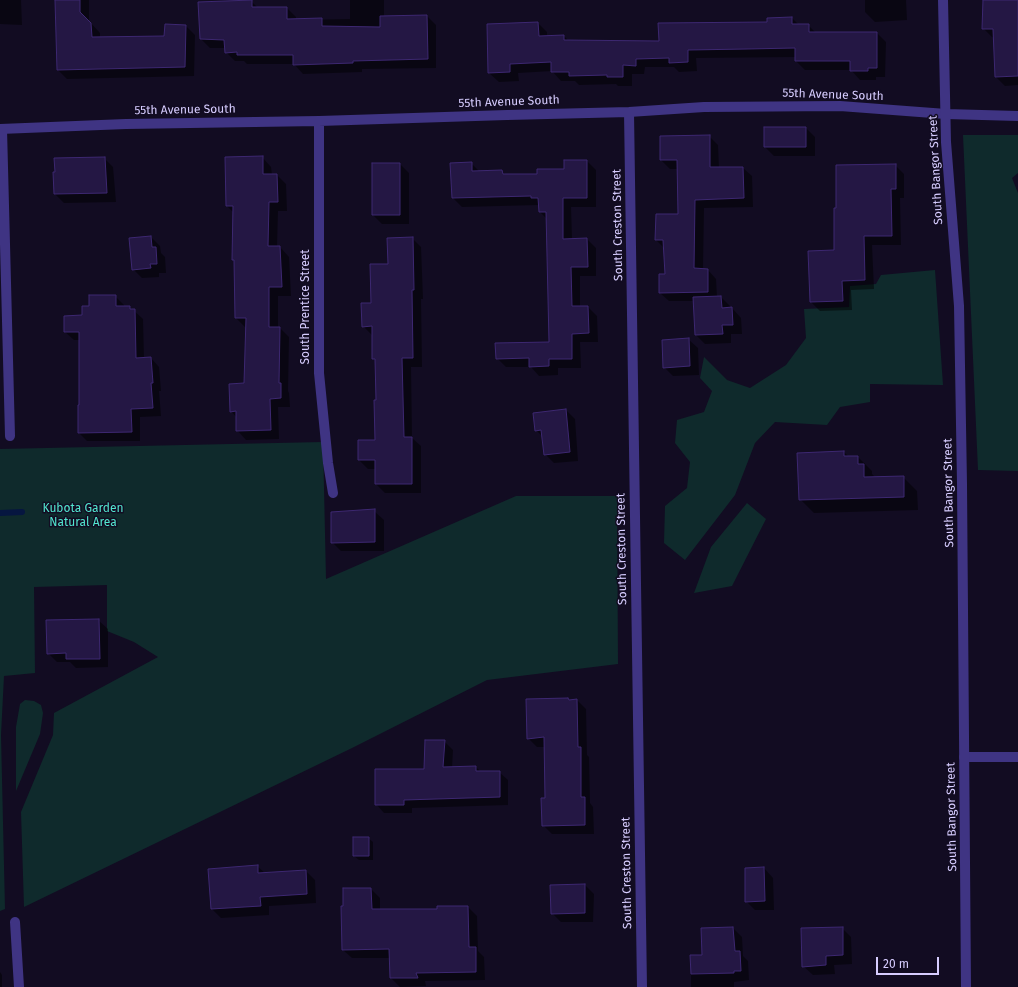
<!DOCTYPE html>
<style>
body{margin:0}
#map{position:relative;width:1018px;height:987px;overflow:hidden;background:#120c22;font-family:"Fira Sans",sans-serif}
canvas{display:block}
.scale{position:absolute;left:876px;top:957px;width:63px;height:18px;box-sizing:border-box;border:2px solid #d7cdff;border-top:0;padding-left:5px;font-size:12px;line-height:14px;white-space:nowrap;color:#d7cdff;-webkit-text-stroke:3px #120c22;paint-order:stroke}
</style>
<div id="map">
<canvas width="1018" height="987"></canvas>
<div class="scale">20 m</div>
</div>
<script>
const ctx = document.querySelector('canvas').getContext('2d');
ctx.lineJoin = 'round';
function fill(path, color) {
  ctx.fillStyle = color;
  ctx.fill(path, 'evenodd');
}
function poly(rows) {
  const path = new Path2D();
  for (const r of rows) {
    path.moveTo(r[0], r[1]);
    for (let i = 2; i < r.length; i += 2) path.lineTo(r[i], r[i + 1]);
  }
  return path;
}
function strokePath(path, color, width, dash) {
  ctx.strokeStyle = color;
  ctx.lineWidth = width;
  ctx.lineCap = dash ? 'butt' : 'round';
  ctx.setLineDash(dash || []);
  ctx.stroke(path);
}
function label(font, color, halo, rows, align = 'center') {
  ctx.font = font + ' "Fira Sans",sans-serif';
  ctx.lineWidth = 3;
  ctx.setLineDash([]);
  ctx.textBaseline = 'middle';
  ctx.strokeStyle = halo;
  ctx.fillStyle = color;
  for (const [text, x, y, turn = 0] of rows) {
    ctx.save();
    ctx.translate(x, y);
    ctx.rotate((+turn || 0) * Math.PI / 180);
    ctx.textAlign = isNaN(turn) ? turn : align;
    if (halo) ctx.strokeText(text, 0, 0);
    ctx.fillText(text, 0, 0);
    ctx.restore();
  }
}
const green = poly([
 [963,135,1018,135,1018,173,1012,178,1018,193,1018,471,978,470],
 [935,270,943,385,870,384,870,402,840,407,827,425,775,422,755,443,735,495,685,560,664,543,665,506,687,488,690,462,675,443,677,420,704,412,712,391,700,378,704,357,727,380,750,388,786,365,806,338,804,309,849,307,850,286,876,284,881,275],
 [323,442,326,579,516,496,617,496,618,664,487,680,352,748,24,907,21,812,53,735,54,713,158,657,134,642,107,631,107,585,34,587,35,673,4,676,1,735,5,909,0,911,0,449],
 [747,503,766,519,732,586,694,593,711,547],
 [25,700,34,701,41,705,43,713,40,734,16,791,16,727,20,704]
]);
const shadow = poly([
 [0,0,21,0,22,25,0,24],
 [56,0,89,0,89,21,100,33,100,38,165,37,186,26,195,35,194,76,67,79,58,70],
 [350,0,384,0,384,17,427,16,436,25,436,68,362,69,362,72,303,74,294,64,247,64,244,61,235,61,226,52,226,48,210,48,201,39,251,1,258,8,287,8,296,17,296,20,350,19],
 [865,0,906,0,907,20,875,22,865,12],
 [984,0,1018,0,1018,85,1005,86,996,77,994,38,992,37,983,28],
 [792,18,799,25,808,25,816,33,877,33,886,42,885,77,876,77,876,80,860,80,851,70,805,70,796,61,796,57,696,58,697,71,679,72,674,67,645,67,644,74,632,74,632,86,618,86,616,84,579,85,575,81,561,81,552,71,518,73,519,81,499,82,489,73,538,23,547,32,547,36,564,36,569,41,660,42],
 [765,128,806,128,815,137,815,156,774,156,765,147],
 [709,136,718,145,719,168,743,168,752,176,753,207,704,208,703,268,704,270,708,270,716,279,717,297,721,297,730,306,730,309,732,308,741,318,742,334,731,334,731,343,705,344,696,335,695,301,669,301,660,293,666,275,664,248,656,240,679,216,678,169,670,169,661,160],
 [262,157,271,167,272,175,277,175,286,184,287,211,278,211,277,247,280,247,289,257,291,296,278,296,278,328,280,328,289,337,288,391,289,393,290,407,278,407,279,439,246,440,237,430,237,418,231,411,245,384,246,327,245,327,236,318,235,262,233,259,233,212,227,206,226,158],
 [104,158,113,167,116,202,64,203,55,194],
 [587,161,596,170,596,207,571,207,572,239,587,239,596,248,596,276,580,276,580,307,588,307,597,316,598,342,580,342,581,368,558,368,558,375,539,376,531,367,506,367,497,358,550,343,547,219,540,212,539,205,462,207,453,198,471,163,480,172,502,171,506,175,537,175,565,170],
 [400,164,409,173,409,224,382,224,373,215],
 [895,165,904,174,904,198,900,198,901,245,872,245,874,289,851,290,852,310,820,311,811,302,835,251,837,208],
 [151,237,160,246,161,253,165,257,166,273,159,273,159,277,142,278,133,269],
 [412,238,421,247,423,299,421,299,422,367,411,367,412,438,421,446,421,493,385,493,376,484,376,469,368,469,359,460,376,441,376,362,373,358,373,336,363,326,389,265],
 [115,296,124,305,124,307,130,307,143,319,144,359,151,358,159,367,161,391,159,391,161,416,140,417,140,441,87,441,79,433,80,406,80,340,74,340,65,332,83,316,90,307],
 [688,339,698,348,699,375,673,376,664,367],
 [566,410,575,419,578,461,554,463,545,454,543,437,536,430],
 [844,452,849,457,858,457,872,471,872,474,876,478,903,477,917,491,918,510,814,513,800,499,798,454],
 [374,511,384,520,384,551,341,551,332,542],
 [98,620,108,629,108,667,76,668,70,662,57,662,48,653],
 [568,699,570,700,577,700,586,709,587,755,589,757,590,803,593,807,594,834,552,834,543,825,546,799,545,747,537,747,528,738],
 [444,741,453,750,452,768,476,767,481,772,499,772,508,780,508,805,412,808,412,813,384,813,376,804,425,770],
 [368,838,373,842,373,860,359,860,354,856],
 [257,866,265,873,306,871,315,880,316,903,269,906,269,915,221,918,212,909,209,870],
 [764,868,773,878,774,910,755,910,746,901],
 [585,885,594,894,593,922,561,922,552,913],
 [371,889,380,898,380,910,438,910,468,907,477,916,478,951,484,957,485,980,425,981,426,986,400,987,391,978,390,958,352,958,343,950],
 [733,928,742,937,743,956,748,961,749,980,734,982,734,987,691,987,691,956,703,956,702,929],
 [842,928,851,937,852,964,834,965,835,974,813,975,803,966],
 [0,972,2,975,2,987,0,987]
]);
const stream = poly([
 [0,513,22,512]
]);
const building = poly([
 [55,0,80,0,80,12,91,23,92,37,164,36,165,24,186,25,185,67,57,70,55,0],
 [252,0,252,7,287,7,287,19,322,18,322,26,380,27,380,16,427,15,428,59,353,61,353,63,293,65,293,55,237,55,237,52,225,53,224,40,200,39,198,2,252,0],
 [983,0,1018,0,1018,76,995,77,993,29,982,29,983,0],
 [792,17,792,24,809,24,809,32,877,32,877,68,868,68,868,71,850,71,850,61,795,61,795,48,747,49,688,50,688,62,669,63,669,58,636,59,636,66,623,65,623,77,607,77,607,75,569,76,569,72,551,72,551,62,510,64,510,72,488,73,487,24,538,22,539,36,564,35,564,40,659,41,658,23,767,22,767,18,792,17],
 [764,127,806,127,806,147,764,147,764,127],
 [710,135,710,167,743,167,744,198,695,200,694,268,708,269,708,292,659,293,659,274,665,274,663,240,655,240,656,214,678,214,677,160,660,160,660,136,710,135],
 [263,156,263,174,277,174,278,202,269,202,268,246,280,246,282,287,269,287,269,327,280,327,279,383,281,383,281,398,270,399,271,430,236,431,236,411,230,412,229,384,244,383,246,318,235,318,234,260,232,260,233,206,226,206,225,157,263,156],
 [105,157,107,193,54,194,53,172,55,172,54,158,105,157],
 [564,160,587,160,587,198,563,198,563,239,587,238,588,267,571,267,572,306,588,306,589,333,572,334,572,359,549,359,549,366,529,367,529,358,496,359,495,343,549,342,546,212,539,212,538,198,531,198,531,196,452,198,450,163,472,162,472,171,502,170,503,174,537,174,537,169,564,169,564,160],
 [372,163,400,163,400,215,372,215,372,163],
 [896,164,896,189,891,189,892,236,864,236,865,280,842,281,843,301,810,302,808,251,834,250,834,208,836,208,836,165,896,164],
 [151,236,152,247,156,247,157,264,150,264,151,268,132,270,129,238,151,236],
 [413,237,414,290,412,290,413,358,402,358,404,437,412,437,412,484,375,484,375,460,358,460,358,440,375,440,374,400,376,400,375,359,372,359,372,326,362,327,361,303,371,303,370,264,388,264,387,238,413,237],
 [89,295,116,295,116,306,130,306,130,309,135,309,136,358,151,357,153,383,151,383,153,408,131,409,132,432,78,433,78,405,79,405,79,332,64,332,64,316,82,315,82,306,89,306,89,295],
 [721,296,722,308,732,307,733,325,722,325,723,334,695,335,693,297,721,296],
 [689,338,690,366,663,368,662,340,689,338],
 [566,409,570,452,544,455,541,430,535,431,533,413,566,409],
 [844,451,844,456,858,456,858,464,864,464,864,477,904,476,904,497,799,500,797,453,844,451],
 [375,509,375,542,331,543,331,512,375,509],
 [99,619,100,659,66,659,66,653,47,654,46,620,99,619],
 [568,698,569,700,577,699,578,747,581,747,581,797,585,797,585,825,542,826,541,798,545,798,544,737,527,739,526,699,568,698],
 [425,740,445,740,443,767,476,766,476,771,500,771,500,797,404,800,404,805,375,805,375,769,424,769,425,740],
 [353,837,369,837,369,856,353,856,353,837],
 [258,865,258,873,306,870,307,894,260,897,261,906,211,909,208,869,258,865],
 [764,867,765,901,745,902,745,868,764,867],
 [585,884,585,913,551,914,550,885,585,884],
 [343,888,371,888,372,909,437,909,437,906,468,906,469,947,476,947,476,972,416,973,418,978,390,978,389,949,342,950,341,906,343,906,343,888],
 [733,927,735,951,740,951,741,971,734,971,734,973,691,974,690,955,702,955,701,928,733,927],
 [843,927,843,955,826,956,826,965,802,967,801,928,843,927]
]);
const minor = poly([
 [629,112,642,987],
 [319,121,319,373,328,463,333,493],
 [0,129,126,124,319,121,507,115,629,112,704,107,840,106,946,114,1018,116],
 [2,129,10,436],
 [964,757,1018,757],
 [15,922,19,987]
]);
const tertiary = poly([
 [943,0,946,142,959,306,962,484,966,987]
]);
const streetNames = [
 ["55th Avenue South",833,95,2],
 ["55th Avenue South",509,102,-2],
 ["55th Avenue South",185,110,-1],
 ["South Bangor Street",936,170,-93],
 ["South Creston Street",618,225,-91],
 ["South Prentice Street",306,307,-90],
 ["South Bangor Street",949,493,-91],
 ["South Creston Street",622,549,-91],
 ["South Bangor Street",952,817,-91],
 ["South Creston Street",627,873,-91]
];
const parkNames = [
 ["Kubota Garden",83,509],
 ["Natural Area",83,523]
];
fill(green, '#0f2a2c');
fill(shadow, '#0007');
strokePath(stream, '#061640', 6);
fill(building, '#241744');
strokePath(building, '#3d2871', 1);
strokePath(minor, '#3f3483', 10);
strokePath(tertiary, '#3f3483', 10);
label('12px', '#d7cdff', '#120c22', streetNames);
label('12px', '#52e6cf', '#120c22', parkNames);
</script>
